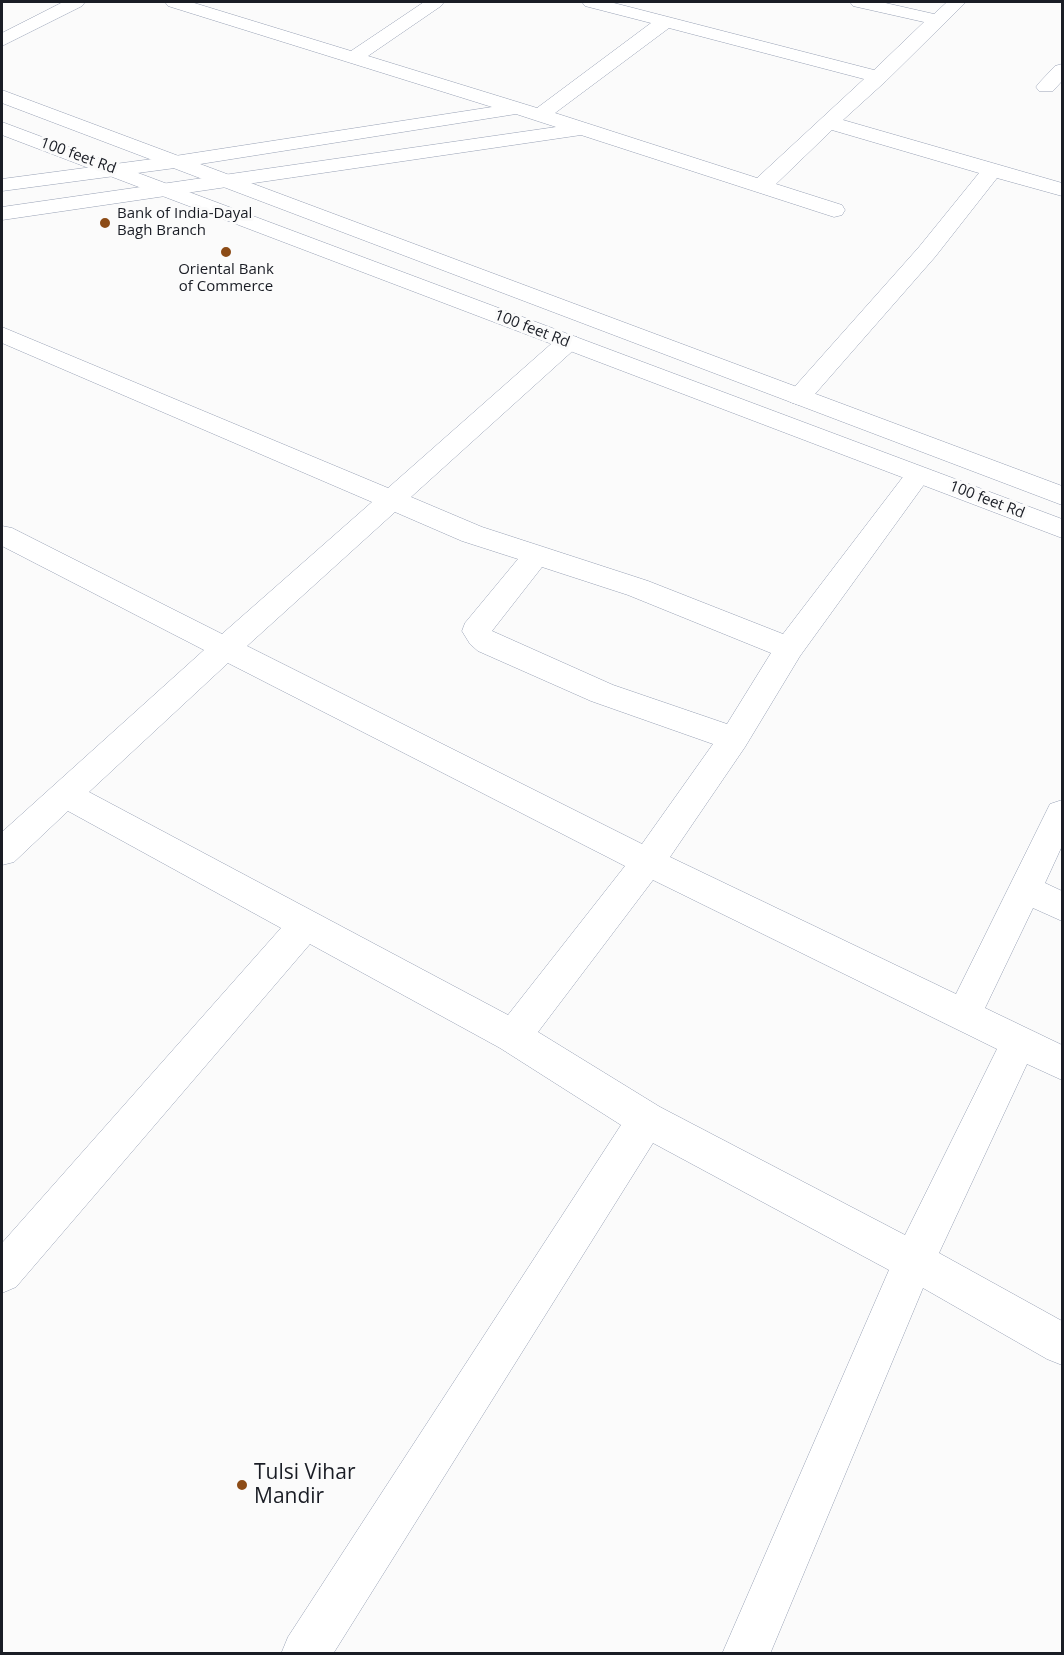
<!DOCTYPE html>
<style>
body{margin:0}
#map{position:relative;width:1064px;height:1655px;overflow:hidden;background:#fbfbfb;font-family:"Open Sans",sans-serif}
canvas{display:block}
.frame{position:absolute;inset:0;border:3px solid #1a1d25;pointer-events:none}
</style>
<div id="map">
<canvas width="1064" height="1655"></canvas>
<div class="frame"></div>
</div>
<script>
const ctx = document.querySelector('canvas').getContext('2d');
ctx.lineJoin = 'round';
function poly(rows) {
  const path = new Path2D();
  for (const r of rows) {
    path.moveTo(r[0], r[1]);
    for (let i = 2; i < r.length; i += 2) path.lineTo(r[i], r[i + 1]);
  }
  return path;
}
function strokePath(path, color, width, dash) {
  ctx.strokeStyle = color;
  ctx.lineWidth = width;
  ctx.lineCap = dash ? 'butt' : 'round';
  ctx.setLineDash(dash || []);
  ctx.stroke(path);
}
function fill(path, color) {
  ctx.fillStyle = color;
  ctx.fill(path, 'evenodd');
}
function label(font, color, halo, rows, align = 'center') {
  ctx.font = font + ' "Open Sans",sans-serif';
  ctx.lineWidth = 6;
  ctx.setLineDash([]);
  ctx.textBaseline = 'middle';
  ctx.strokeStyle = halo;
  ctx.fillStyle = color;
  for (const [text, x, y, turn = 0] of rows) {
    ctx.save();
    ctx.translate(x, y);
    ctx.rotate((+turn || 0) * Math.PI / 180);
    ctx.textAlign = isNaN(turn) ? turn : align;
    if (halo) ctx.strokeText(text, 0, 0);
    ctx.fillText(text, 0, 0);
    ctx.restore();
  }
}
const minor = poly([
 [63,2,85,2,82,6,2,46,2,33,63,2],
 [165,2,191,2,351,51,424,2,444,2,441,6,368,56,537,108,651,23,585,6,582,2,610,2,874,70,924,22,853,6,850,2,881,2,934,14,947,2,966,2,886,81,843,120,1062,183,1062,196,997,178,935,257,808,402,799,405,790,402,786,397,790,392,919,247,979,173,832,130,776,184,842,205,845,210,842,215,834,217,581,135,2,220,2,207,556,127,516,114,175,168,2,191,2,179,175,156,492,107,168,6,165,2],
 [669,28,864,79,757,178,555,113,669,28],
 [1062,64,1062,81,1053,91,1039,91,1036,87,1039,83,1055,66,1062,64],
 [2,327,388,488,559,337,568,335,577,337,580,342,577,347,411,497,482,527,648,581,783,634,909,469,918,466,927,469,931,475,800,656,745,747,670,857,956,994,1050,804,1062,800,1062,846,1045,883,1062,891,1062,921,1033,908,985,1008,1062,1045,1062,1080,1027,1064,939,1253,1062,1321,1062,1365,1047,1359,923,1288,770,1654,722,1654,889,1270,653,1143,333,1654,281,1654,288,1637,621,1125,500,1048,310,944,16,1287,2,1293,2,1243,281,928,68,811,14,862,2,865,2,832,204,650,2,546,2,526,12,528,222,634,372,502,2,343,2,327],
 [395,512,462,541,518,559,465,623,462,631,470,644,478,651,591,701,713,744,642,844,247,646,395,512],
 [542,567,628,595,771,653,727,724,613,685,492,631,542,567],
 [228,663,625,866,508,1015,89,792,228,663],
 [653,880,997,1049,905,1235,660,1107,538,1032,653,880]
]);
const major = poly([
 [2,90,1062,486,1062,505,2,103,2,90],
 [2,122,1062,519,1062,538,2,135,2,122]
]);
const markers = [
 [105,223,6,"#8c4b16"],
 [226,252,6,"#8c4b16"],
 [242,1485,6,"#8c4b16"]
];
const farStreetnames = [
 ["100 feet Rd",78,156,20],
 ["100 feet Rd",532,329,21],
 ["100 feet Rd",987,500,21]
];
const farPoinames = [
 ["Bank of India-Dayal",117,214],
 ["Bagh Branch",117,231],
 ["Oriental Bank",226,270,"center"],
 ["of Commerce",226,287,"center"]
];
const nearPoinames = [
 ["Tulsi Vihar",254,1473],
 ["Mandir",254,1497]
];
strokePath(minor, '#97a0b4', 1);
strokePath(major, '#97a0b4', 1);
fill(minor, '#fff');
fill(major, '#fff');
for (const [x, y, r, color] of markers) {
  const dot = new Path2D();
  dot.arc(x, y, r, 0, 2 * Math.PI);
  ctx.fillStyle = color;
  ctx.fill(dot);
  strokePath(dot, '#fbfbfb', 2);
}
label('15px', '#1a1d25', '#fbfbfb', farStreetnames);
label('15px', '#1a1d25', '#fbfbfb', farPoinames, 'left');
label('21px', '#1a1d25', '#fbfbfb', nearPoinames, 'left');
</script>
